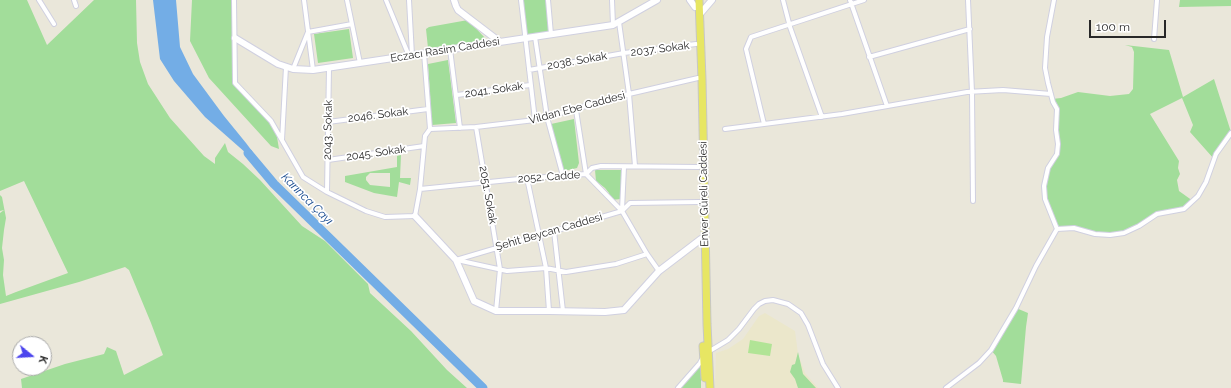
<!DOCTYPE html>
<meta charset="utf-8">
<style>
body{margin:0}
#map{position:relative;width:1231px;height:388px;overflow:hidden;background:#eae7da;font-family:Raleway,sans-serif}
canvas{display:block}
.north{position:absolute;left:12px;top:336px;width:40px;height:40px;box-sizing:border-box;background:#fff;border:1px solid #a9a9a9;border-radius:50%;rotate:108deg;font-size:11px;font-weight:700;line-height:16px;text-align:center;color:#282828}
.north::after{content:'';display:block;margin:auto;width:14px;height:18px;background:#4b44ed;clip-path:polygon(50% 0,100% 100%,50% 72%,0 100%)}
.scale{position:absolute;left:1089px;top:20px;width:77px;height:18px;box-sizing:border-box;border:2px solid #282828;border-top:0;padding-left:5px;font-size:12px;line-height:14px;white-space:nowrap;color:#282828;-webkit-text-stroke:3px #fff;paint-order:stroke}
</style>
<div id="map">
<canvas width="1231" height="388"></canvas>
<div class="north">K</div>
<div class="scale">100 m</div>
</div>
<script>
const ctx = document.querySelector('canvas').getContext('2d');
ctx.lineJoin = 'round';
function fill(path, color) {
  ctx.fillStyle = color;
  ctx.fill(path, 'evenodd');
}
function poly(rows) {
  const path = new Path2D();
  for (const r of rows) {
    path.moveTo(r[0], r[1]);
    for (let i = 2; i < r.length; i += 2) path.lineTo(r[i], r[i + 1]);
  }
  return path;
}
function strokePath(path, color, width, dash) {
  ctx.strokeStyle = color;
  ctx.lineWidth = width;
  ctx.lineCap = dash ? 'butt' : 'round';
  ctx.setLineDash(dash || []);
  ctx.stroke(path);
}
function label(font, color, halo, rows, align = 'center') {
  ctx.font = font + ' Raleway,sans-serif';
  ctx.lineWidth = 3.5;
  ctx.setLineDash([]);
  ctx.textBaseline = 'middle';
  ctx.strokeStyle = halo;
  ctx.fillStyle = color;
  for (const [text, x, y, turn = 0] of rows) {
    ctx.save();
    ctx.translate(x, y);
    ctx.rotate((+turn || 0) * Math.PI / 180);
    ctx.textAlign = isNaN(turn) ? turn : align;
    if (halo) ctx.strokeText(text, 0, 0);
    ctx.fillText(text, 0, 0);
    ctx.restore();
  }
}
const education = poly([
 [765,313,795,331,798,354,805,373,818,388,715,388,716,353,728,349,743,339,759,316]
]);
const green = poly([
 [0,0,27,0,47,45,94,0,136,0,137,43,140,62,148,84,170,118,204,156,215,164,215,158,225,143,228,152,243,164,260,180,302,226,325,241,368,284,370,293,411,331,447,370,467,388,22,388,21,379,65,364,104,354,107,347,116,351,124,375,163,355,151,323,129,270,125,267,79,282,0,304,0,213,4,210,0,211,0,195,2,197,6,218,4,230,2,248,4,260,3,275,6,296,16,292,68,273,24,181,0,191],
 [192,0,234,0,235,85,275,125,279,149,271,146,209,78,190,41],
 [521,0,548,0,551,34,525,39],
 [1180,0,1231,0,1231,6,1179,7],
 [468,20,485,38,485,41,428,48,426,29,429,27],
 [349,29,353,58,318,63,314,34],
 [1125,45,1169,50,1183,97,1214,79,1231,132,1214,159,1190,132,1193,125,1182,98,1150,114,1179,161,1178,168,1180,174,1177,180,1179,191,1193,201,1184,209,1157,214,1124,233,1110,235,1085,230,1057,229,1045,199,1044,186,1048,168,1057,154,1057,109,1052,99,1061,98,1078,92,1110,96,1129,94,1133,89,1134,52,1132,47],
 [448,60,456,123,432,125,428,64],
 [574,119,579,163,577,168,564,171,562,169,551,124],
 [401,155,400,178,411,178,410,185,399,182,397,197,374,193,345,182,345,176,397,167,397,156],
 [370,173,390,173,390,187,370,185,366,180,366,177],
 [595,170,622,170,621,199,611,200,609,193,605,188,596,181],
 [1016,308,1028,313,1026,327,1021,384,1003,382,1003,380,996,356,991,350],
 [798,352,803,374,816,388,798,388,795,379,790,372,792,365,795,364],
 [701,366,701,388,678,388,690,375]
]);
const pitch = poly([
 [750,340,772,344,770,356,748,353]
]);
const water = poly([
 [153,0,176,0,180,47,193,74,224,116,246,143,252,151,255,161,205,117,174,81,160,59]
]);
const river = poly([
 [248,153,274,184,483,388]
]);
const minor = poly([
 [39,0,54,24],
 [74,0,76,6],
 [234,0,235,83,271,121,303,177,327,192,366,211,385,217,415,216,420,189,425,136,430,129,424,53],
 [304,0,313,70],
 [347,0,360,63],
 [386,0,409,56],
 [409,0,412,55],
 [521,0,535,120],
 [548,0,551,34],
 [612,0,613,25],
 [783,0,790,27,822,117],
 [850,0,887,106],
 [968,0,972,92,973,201],
 [1054,0,1047,37,1045,68,1048,83,1053,102,1057,109,1056,130,1058,144,1057,154,1048,168,1044,186,1045,199,1057,229],
 [619,22,629,94,635,166],
 [535,37,547,117,563,176],
 [1154,39,1157,0],
 [450,49,460,128],
 [869,57,970,29],
 [293,69,308,32,352,24],
 [529,70,624,53,696,44],
 [457,95,530,85],
 [576,110,586,174,622,211,647,254,659,271],
 [328,122,428,109],
 [764,124,746,49,751,37,864,0],
 [476,127,500,269,496,311],
 [430,129,476,127,535,120,629,94,698,78],
 [725,129,842,114,967,92,1003,90,1051,94],
 [282,140,286,67],
 [328,160,424,146],
 [527,178,546,268,549,311],
 [420,189,519,179,586,174,592,168,601,166,699,167],
 [327,192,329,68],
 [622,210,624,167],
 [554,231,563,311],
 [456,260,622,211,630,203,700,202],
 [457,260,507,271,546,268,566,272,616,264,647,254],
 [708,352,728,340,739,329,754,309,759,304,765,301,773,300,788,304,801,313,808,325,823,364,838,388],
 [678,388,700,363,702,359],
 [946,388,979,363,991,350,1016,308,1036,266,1057,229,1074,228,1095,234,1110,235,1124,233,1139,226,1157,214,1184,209,1198,196,1206,182,1216,154,1231,133]
]);
const secondary = poly([
 [454,0,456,6,458,10,500,42],
 [690,0,695,7],
 [700,14,712,0],
 [235,38,278,64,293,69,313,70,613,25,657,0],
 [415,216,456,260,474,301,496,311,549,311,605,312,624,310,659,271,701,239]
]);
const primary = poly([
 [699,0,702,79,707,324,710,388],
 [703,346,705,378]
]);
const streetNames = [
 ["2037. Sokak",660,49,-7],
 ["Eczacı Rasim Caddesi",445,50,-9],
 ["2038. Sokak",577,61,-10],
 ["2041. Sokak",494,90,-8],
 ["Vildan Ebe Caddesi",577,108,-15],
 ["2046. Sokak",378,115,-7],
 ["2043. Sokak",328,130,-89],
 ["2045. Sokak",376,153,-8],
 ["2052. Cadde",549,177,-4],
 ["Enver Güreli Caddesi",704,194,-91],
 ["2051. Sokak",488,195,80],
 ["Şehit Beycan Caddesi",549,232,-16]
];
const waterNames = [
 ["Karınca Çayı",307,199,45]
];
fill(education, '#ebe7cb');
fill(green, '#a2dd9a');
fill(pitch, '#b1e496');
fill(water, '#73ade6');
strokePath(river, '#73ade6', 9);
strokePath(minor, '#d0d0e0', 6);
strokePath(secondary, '#d0d0e0', 8);
strokePath(primary, '#c7c7c7', 9);
strokePath(minor, '#fff', 4);
strokePath(secondary, '#fff', 6);
strokePath(primary, '#e7e663', 7);
label('11px', '#282828', '#fff', streetNames);
label('italic 12px', '#16498e', '#fff', waterNames);
</script>
